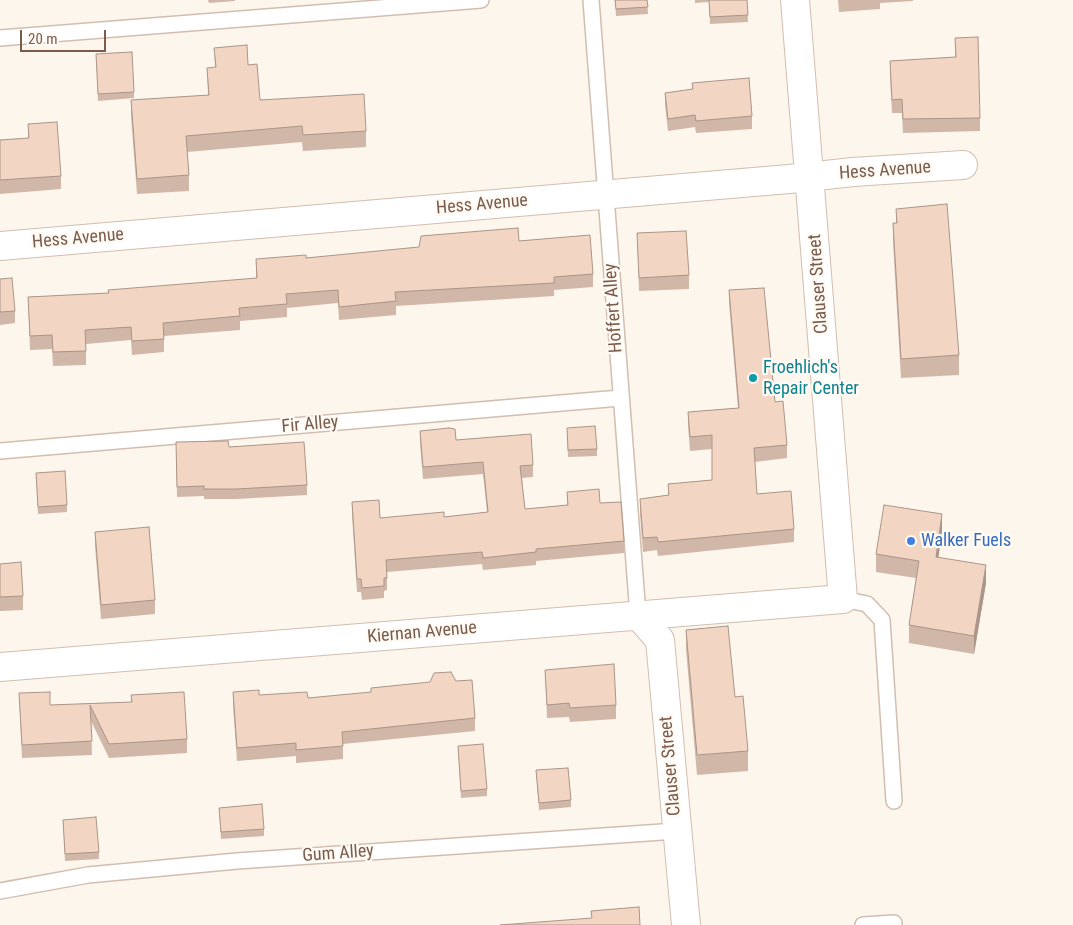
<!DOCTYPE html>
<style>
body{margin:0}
#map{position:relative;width:1073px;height:925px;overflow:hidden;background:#fdf6ec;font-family:"Roboto Condensed",sans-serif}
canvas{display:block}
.scale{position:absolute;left:20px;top:30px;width:86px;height:22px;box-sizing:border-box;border:2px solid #7a5c4d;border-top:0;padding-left:6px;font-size:15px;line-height:18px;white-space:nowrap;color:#7a5c4d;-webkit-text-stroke:4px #fffaf3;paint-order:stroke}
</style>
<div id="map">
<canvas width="1073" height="925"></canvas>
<div class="scale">20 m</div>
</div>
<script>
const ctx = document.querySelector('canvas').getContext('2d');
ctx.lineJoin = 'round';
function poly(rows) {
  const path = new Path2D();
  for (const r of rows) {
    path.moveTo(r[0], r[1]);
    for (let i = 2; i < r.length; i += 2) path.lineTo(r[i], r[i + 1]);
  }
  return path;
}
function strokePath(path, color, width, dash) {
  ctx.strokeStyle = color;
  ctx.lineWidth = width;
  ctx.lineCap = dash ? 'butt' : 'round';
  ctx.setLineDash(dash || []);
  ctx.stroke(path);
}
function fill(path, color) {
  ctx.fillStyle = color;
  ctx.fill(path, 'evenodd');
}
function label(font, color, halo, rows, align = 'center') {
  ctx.font = font + ' "Roboto Condensed",sans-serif';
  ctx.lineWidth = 4.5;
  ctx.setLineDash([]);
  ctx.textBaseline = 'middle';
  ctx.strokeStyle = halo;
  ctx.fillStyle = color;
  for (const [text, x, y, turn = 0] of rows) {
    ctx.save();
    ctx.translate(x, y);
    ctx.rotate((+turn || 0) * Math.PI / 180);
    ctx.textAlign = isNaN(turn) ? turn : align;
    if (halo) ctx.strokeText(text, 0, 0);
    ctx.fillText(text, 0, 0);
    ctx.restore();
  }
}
const lane = poly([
 [591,0,638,615],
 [0,38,481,0],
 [0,451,620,398],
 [843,599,867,604,882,620,894,801],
 [0,891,88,875,237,861,677,831],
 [863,925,894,923]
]);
const street = poly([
 [0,246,789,179,853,172,963,165],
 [638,615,660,640,686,925],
 [0,667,843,599,795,0]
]);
const wall = poly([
 [208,0,235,0,235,1,209,3],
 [615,0,647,0,648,14,616,16],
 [695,0,747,0,748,22,710,24,709,2,695,3],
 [838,0,913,0,913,1,880,3,880,9,839,12],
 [955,38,980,118,980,131,903,133,902,113,892,113,890,75,890,61,955,57],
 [214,48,248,65,260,100,366,131,366,147,303,151,302,142,187,152,189,175,189,191,137,194,131,116,131,100,208,95,207,68,215,67],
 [96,54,134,92,134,98,98,101],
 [692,83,752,116,752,129,696,133,695,127,668,131,665,105,665,93,692,89],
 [28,124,61,176,61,189,0,194,0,140,28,138],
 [896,209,959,355,959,375,901,378,893,242,893,223,896,223],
 [637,233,689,275,689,289,639,291],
 [519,241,593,274,593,287,554,290,554,296,396,306,396,315,339,320,338,303,287,308,287,317,240,321,240,330,164,336,164,352,132,355,131,340,86,344,86,365,53,366,52,349,30,350,28,297,108,293,256,278,256,259,306,258],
 [0,279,15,311,15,323,0,325],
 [729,290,775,402,787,445,787,458,755,462,757,494,794,529,794,542,658,556,657,550,643,552,640,513,640,499,668,495,668,484,712,480,712,449,690,451,688,425,688,412,738,408,729,303],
 [420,431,456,440,533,465,533,477,522,478,525,509,567,505,567,492,600,503,624,541,624,553,536,561,536,565,483,570,482,564,387,572,387,590,384,591,384,598,362,600,361,592,357,592,352,514,352,502,380,518,444,517,487,512,483,474,423,479,420,443],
 [567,435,597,449,597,456,568,457],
 [229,447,307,485,307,495,237,499,204,499,204,496,177,497,176,452],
 [36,473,67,505,67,512,38,514],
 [942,531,938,558,986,583,974,654,909,643,909,625,916,578,876,572,876,554],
 [95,532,155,600,155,614,101,619,95,546],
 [0,564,23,596,23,610,0,611],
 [686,630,735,697,748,751,748,771,697,775,686,649],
 [545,670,616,705,616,719,570,722,569,717,547,718],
 [233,692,259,695,308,698,475,718,475,731,343,744,343,759,296,763,296,756,237,761,233,705],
 [19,693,50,705,131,702,131,695,187,739,187,753,109,758,91,721,92,755,22,758],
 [458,746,487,789,487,796,461,798],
 [536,770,571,800,571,807,539,810],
 [219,808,264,829,264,836,221,839],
 [63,820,99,852,99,859,65,861]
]);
const shadedWall = poly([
 [942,514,942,531,936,575,936,557],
 [986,565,986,583,974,654,974,636]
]);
const building = poly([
 [615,0,647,0,648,7,616,9,615,0],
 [709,0,747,0,748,15,710,17,709,0],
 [978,37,980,118,903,119,902,99,892,100,890,61,956,57,955,38,978,37],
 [247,45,248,65,257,64,260,100,364,94,366,131,303,135,302,126,186,136,189,175,137,179,131,100,209,95,207,68,216,67,214,48,247,45],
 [132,52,134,92,98,94,96,54,132,52],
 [749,78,752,116,696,121,695,115,668,119,665,93,693,89,692,83,749,78],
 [57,122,61,176,0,180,0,140,29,138,28,124,57,122],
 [947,204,959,355,901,359,893,223,897,223,896,209,947,204],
 [518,228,519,241,590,235,593,274,554,277,554,283,395,292,396,301,339,307,338,290,286,294,287,304,239,308,240,316,163,323,164,339,132,341,131,327,85,330,86,351,53,352,52,335,30,336,28,297,109,293,108,290,257,278,256,259,306,255,306,258,419,247,421,236,518,228],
 [686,231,689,275,639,278,637,233,686,231],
 [12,278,15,311,0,312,0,279,12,278],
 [764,288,775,402,783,401,787,445,754,448,757,494,791,491,794,529,658,542,657,537,643,538,640,499,669,495,668,484,712,480,712,435,690,437,688,412,739,408,729,290,764,288],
 [595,426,597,449,568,450,567,428,595,426],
 [449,428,455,429,456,440,531,434,533,465,520,466,525,509,568,505,567,492,599,489,600,503,621,502,624,541,536,549,536,552,483,558,482,552,386,560,387,578,384,578,384,586,362,588,361,579,357,579,352,502,379,500,380,518,444,512,444,517,488,512,483,462,423,467,420,431,449,428],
 [228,441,229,447,304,442,307,485,237,489,204,489,204,486,177,487,176,442,228,441],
 [65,471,67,505,38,507,36,473,65,471],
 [884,505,942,514,936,557,986,565,974,636,909,625,919,561,876,554,884,505],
 [149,527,155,600,101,605,95,532,149,527],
 [21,562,23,596,0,597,0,564,21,562],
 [728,626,735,697,743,696,748,751,697,755,686,630,728,626],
 [614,664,616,705,570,708,569,703,547,705,545,670,614,664],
 [451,672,456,681,472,680,475,718,342,732,343,746,296,750,296,743,237,748,233,692,259,690,259,695,307,692,308,698,371,692,371,688,430,682,434,673,451,672],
 [50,692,50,705,132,702,131,695,184,692,187,739,109,744,90,705,92,741,22,745,19,693,50,692],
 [483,744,487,789,461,791,458,746,483,744],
 [568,768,571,800,539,803,536,770,568,768],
 [262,804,264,829,221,832,219,808,262,804],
 [96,817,99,852,65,854,63,820,96,817],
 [639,907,640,925,500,925,592,918,591,911,639,907]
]);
const markers = [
 [753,378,5,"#0f9aa8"],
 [911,541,5,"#3f7fe0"]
];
const streetNames = [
 ["Hess Avenue",885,171,-4],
 ["Hess Avenue",482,205,-5],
 ["Hess Avenue",78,239,-5],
 ["Clauser Street",819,284,-94],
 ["Hoffert Alley",614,308,-94],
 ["Fir Alley",310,425,-5],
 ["Kiernan Avenue",422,633,-5],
 ["Clauser Street",671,766,-95],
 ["Gum Alley",338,854,-4]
];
const cultureNames = [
 ["Froehlich's",763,368],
 ["Repair Center",763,389]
];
const shopNames = [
 ["Walker Fuels",921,541]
];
strokePath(lane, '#d1beb0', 18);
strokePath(street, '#d1beb0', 30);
strokePath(lane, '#fff', 15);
strokePath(street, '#fff', 28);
fill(wall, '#d1b7a8');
fill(shadedWall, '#aa9588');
fill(building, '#f3d5c3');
strokePath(building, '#aa9588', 1);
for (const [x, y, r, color] of markers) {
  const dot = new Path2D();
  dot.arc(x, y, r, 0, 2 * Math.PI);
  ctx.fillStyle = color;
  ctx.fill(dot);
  strokePath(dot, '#fffaf3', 2);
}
label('18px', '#7a5c4d', '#fffaf3', streetNames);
label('18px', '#0d838f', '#fffaf3', cultureNames, 'left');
label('18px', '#366cbe', '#fffaf3', shopNames, 'left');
</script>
